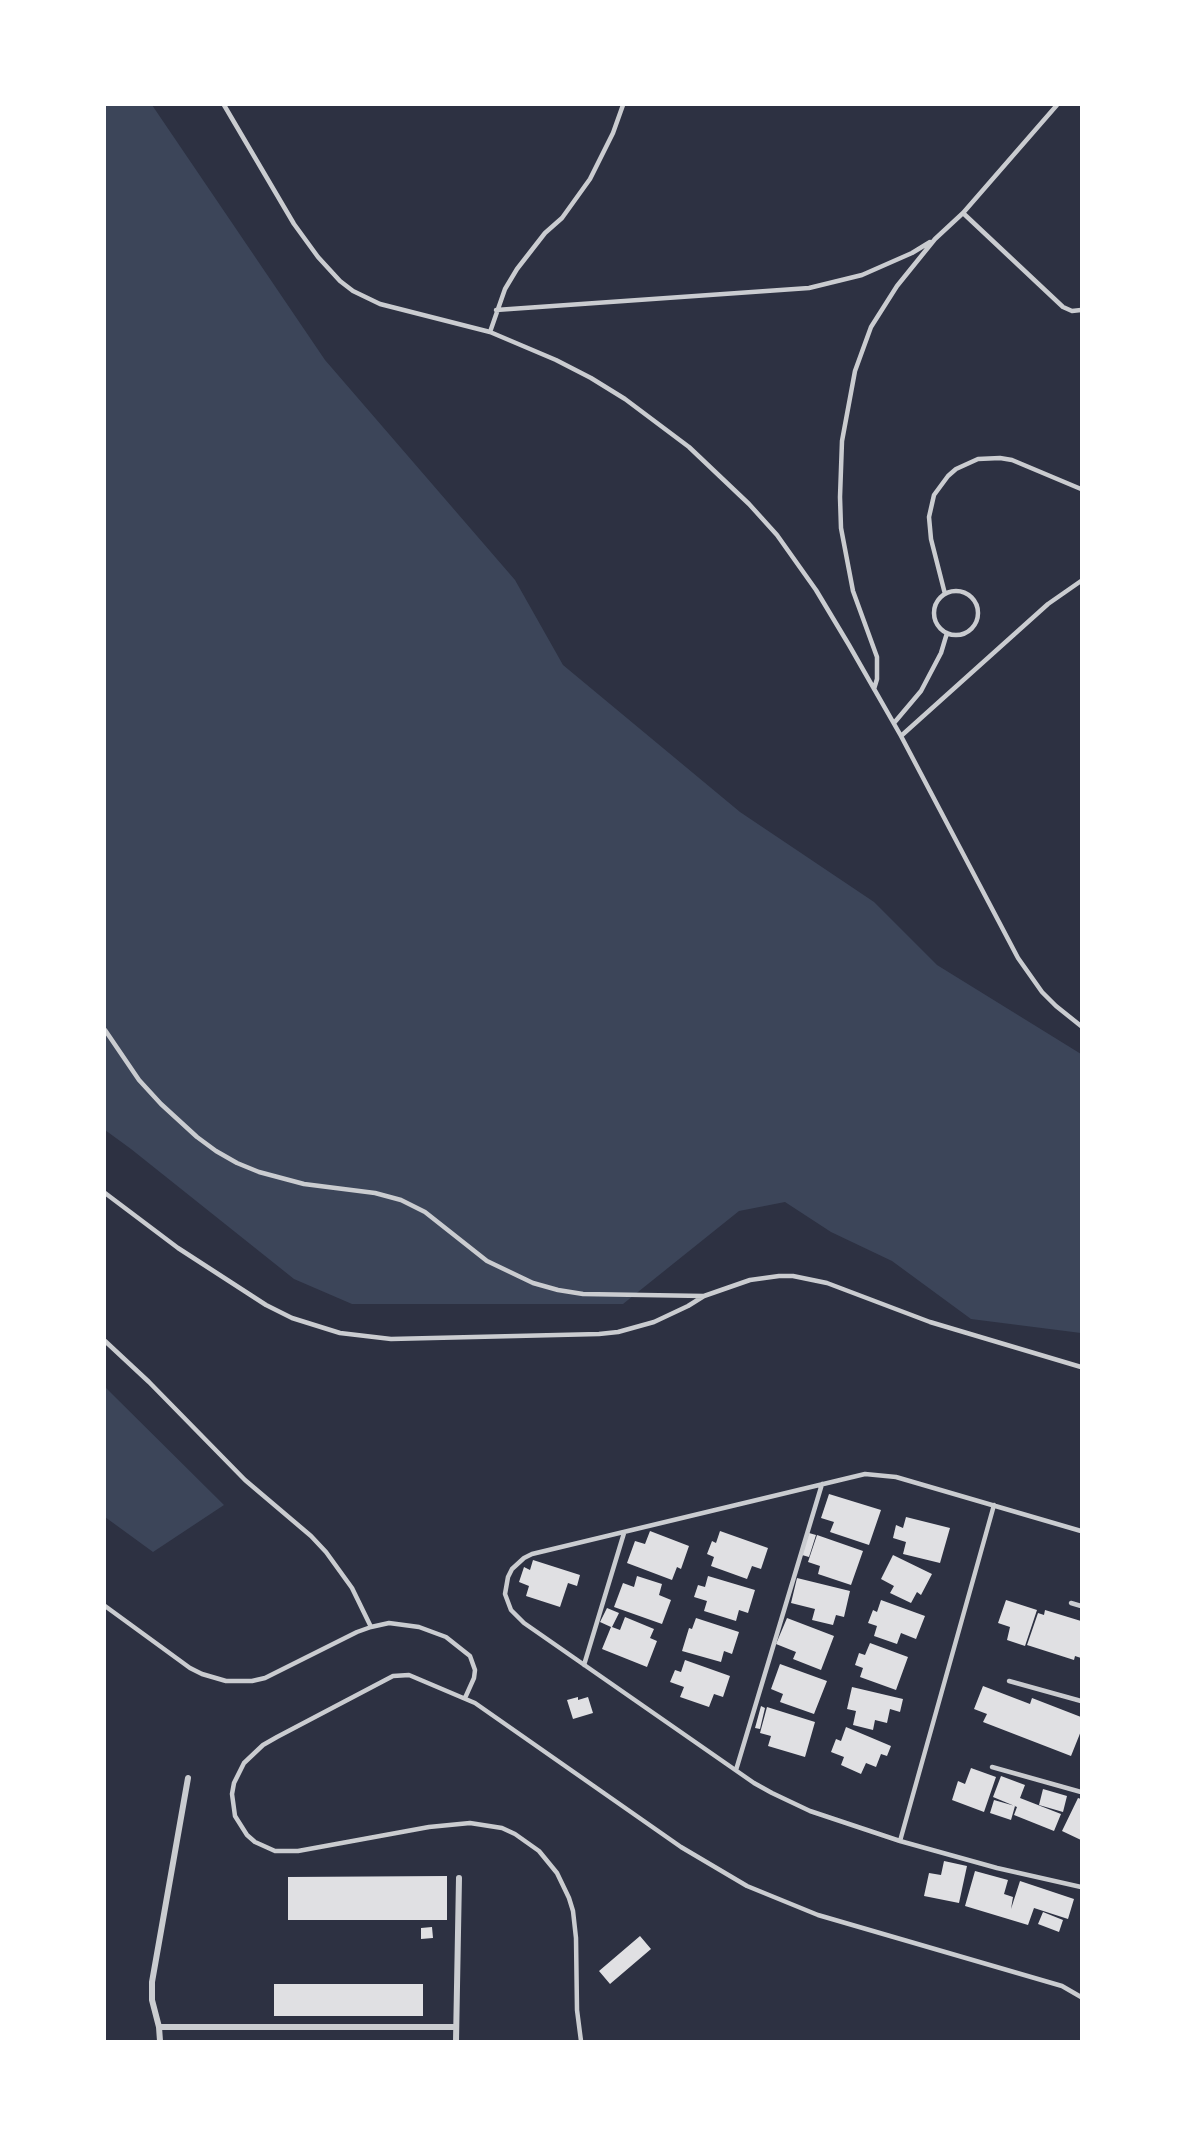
<!DOCTYPE html>
<style>
body{margin:0}
#map{position:relative;width:1186px;height:2146px;overflow:hidden;background:#2d3142;font-family:"PT Serif",serif}
canvas{display:block}
.frame{position:absolute;inset:0;border:106px solid #fff;pointer-events:none}
</style>
<div id="map">
<canvas width="1186" height="2146"></canvas>
<div class="frame"></div>
</div>
<script>
const ctx = document.querySelector('canvas').getContext('2d');
ctx.lineJoin = 'round';
function fill(path, color) {
  ctx.fillStyle = color;
  ctx.fill(path, 'evenodd');
}
function poly(rows) {
  const path = new Path2D();
  for (const r of rows) {
    if (r.length === 3) {
      path.moveTo(r[0] + r[2], r[1]);
      path.arc(r[0], r[1], r[2], 0, 2 * Math.PI);
      continue;
    }
    path.moveTo(r[0], r[1]);
    for (let i = 2; i < r.length; i += 2) path.lineTo(r[i], r[i + 1]);
  }
  return path;
}
function strokePath(path, color, width, dash) {
  ctx.strokeStyle = color;
  ctx.lineWidth = width;
  ctx.lineCap = dash ? 'butt' : 'round';
  ctx.setLineDash(dash || []);
  ctx.stroke(path);
}
const green = poly([
 [105,105,152,105,325,360,515,580,563,665,740,812,874,902,937,965,1081,1054,1081,1333,971,1319,892,1261,831,1232,785,1202,739,1211,623,1304,352,1304,294,1279,131,1149,105,1130],
 [105,1387,224,1505,153,1552,105,1517]
]);
const building = poly([
 [829,1494,881,1510,869,1545,830,1532,834,1522,821,1518],
 [906,1517,950,1528,940,1563,903,1554,906,1542,893,1538,896,1525,903,1528],
 [650,1531,689,1546,681,1569,677,1567,672,1580,627,1563,635,1541,645,1544],
 [720,1531,768,1548,761,1569,752,1566,747,1579,711,1566,714,1557,707,1554,712,1541,716,1543],
 [809,1533,816,1535,809,1557,802,1555],
 [817,1535,863,1551,851,1585,818,1574,820,1566,808,1562],
 [893,1555,932,1574,921,1595,917,1592,911,1603,890,1593,894,1586,881,1579],
 [533,1560,580,1575,577,1586,568,1583,560,1607,526,1596,529,1586,519,1582,524,1567,530,1570],
 [637,1576,662,1584,659,1595,671,1600,662,1624,614,1607,623,1583,634,1587],
 [708,1576,755,1590,748,1613,739,1610,736,1621,704,1611,707,1601,694,1597,698,1585,705,1587],
 [797,1578,850,1591,844,1617,836,1615,833,1625,812,1620,815,1609,791,1603],
 [881,1600,925,1616,916,1639,901,1633,897,1644,874,1636,877,1626,868,1623,873,1610,877,1612],
 [1006,1600,1037,1610,1025,1646,1007,1640,1010,1627,998,1623],
 [607,1608,619,1613,612,1627,620,1630,625,1617,654,1629,650,1638,657,1641,647,1667,602,1649,611,1627,600,1622],
 [1045,1610,1081,1621,1081,1658,1075,1656,1074,1660,1027,1645,1038,1613,1044,1615],
 [696,1618,739,1632,732,1654,724,1651,721,1662,682,1651,689,1628,692,1629],
 [787,1618,834,1636,821,1670,793,1659,796,1652,776,1644],
 [870,1643,908,1657,896,1690,860,1677,863,1668,855,1665,859,1653,865,1655],
 [685,1660,730,1676,723,1697,714,1694,709,1707,680,1697,684,1687,670,1682,675,1670,681,1672],
 [780,1664,827,1681,814,1714,780,1702,783,1694,771,1689],
 [983,1686,1030,1704,1032,1698,1081,1717,1081,1731,1071,1756,983,1722,987,1714,974,1709],
 [852,1687,903,1699,900,1712,890,1709,887,1723,875,1720,873,1730,853,1725,856,1711,847,1709],
 [578,1697,578,1700,588,1697,593,1713,573,1719,567,1700],
 [761,1706,765,1708,760,1729,755,1728],
 [767,1707,815,1722,805,1757,768,1746,771,1736,760,1733],
 [846,1727,891,1746,887,1756,881,1754,876,1767,866,1763,861,1774,841,1765,844,1757,831,1752,836,1739,841,1741],
 [971,1768,996,1777,984,1812,952,1800,958,1781,965,1784],
 [1001,1776,1025,1785,1020,1798,1061,1814,1054,1831,1014,1815,1017,1807,993,1797],
 [1043,1789,1067,1796,1063,1812,1039,1805],
 [1078,1798,1081,1799,1081,1840,1062,1831],
 [994,1800,1015,1806,1011,1820,990,1813],
 [944,1861,967,1866,959,1903,924,1896,929,1873,941,1875],
 [975,1871,1008,1880,1004,1894,1013,1897,1011,1909,1020,1881,1074,1899,1068,1919,1034,1908,1028,1925,965,1906],
 [447,1876,447,1920,288,1920,288,1877],
 [1043,1912,1063,1920,1059,1932,1038,1924],
 [432,1927,433,1938,421,1939,421,1928],
 [640,1936,651,1949,610,1984,599,1971],
 [274,1984,423,1984,423,2016,274,2016]
]);
const service = poly([
 [224,105,294,224,318,257,340,281,353,291,380,304,490,332,556,360,591,378,625,399,689,447,749,504,777,535,816,590,849,645,901,736,1018,958,1042,992,1056,1006,1081,1026],
 [963,213,1063,307,1072,311,1081,310],
 [496,310,809,288,862,275,912,253,930,242],
 [490,332,505,289,517,269,545,233,562,218,590,179,613,133,623,105],
 [956,613,22],
 [945,594,931,539,929,517,934,495,948,476,956,469,978,459,1000,458,1012,460,1081,489],
 [874,689,877,679,877,657,853,591,841,528,840,497,842,441,855,371,871,327,897,286,935,239,963,213,1057,105],
 [894,723,921,691,941,653,947,633],
 [901,736,1048,604,1081,581],
 [105,1030,139,1080,161,1104,197,1137,216,1151,237,1163,259,1172,304,1184,375,1193,401,1200,425,1212,487,1261,533,1283,558,1290,583,1294,704,1296],
 [105,1193,178,1248,266,1305,292,1318,340,1333,391,1339,599,1334,618,1332,654,1322,688,1306,704,1296,750,1280,779,1276,793,1276,827,1283,930,1322,1081,1367],
 [105,1341,149,1382,245,1480,311,1536,326,1552,352,1588,371,1627],
 [1081,1531,896,1477,865,1474,532,1554,524,1558,512,1569,508,1577,505,1594,511,1610,524,1623,754,1783,772,1793,810,1811,900,1841,997,1868,1081,1887],
 [1071,1603,1081,1606],
 [105,1606,190,1668,202,1674,226,1681,252,1681,265,1678,357,1632,371,1627,389,1623,419,1627,446,1637,470,1656,475,1670,474,1678,465,1698],
 [584,1665,624,1533],
 [1009,1681,1081,1701],
 [992,1767,1081,1792],
 [736,1770,822,1484],
 [900,1841,994,1505],
 [581,2041,577,2010,576,1938,573,1911,569,1898,557,1873,539,1851,515,1834,502,1828,470,1823,429,1827,298,1851,275,1851,255,1842,247,1835,235,1816,232,1794,234,1783,244,1763,263,1745,277,1737,393,1676,409,1675,475,1703,681,1847,747,1886,818,1915,1062,1986,1081,1997]
]);
const minor = poly([
 [159,2027,152,2000,152,1982,188,1778],
 [160,2041,159,2027,456,2027],
 [456,2041,459,1878]
]);
fill(green, '#3c4559');
fill(building, '#e0e0e3');
strokePath(service, '#caccd0', 4.5);
strokePath(minor, '#caccd0', 6);
</script>
